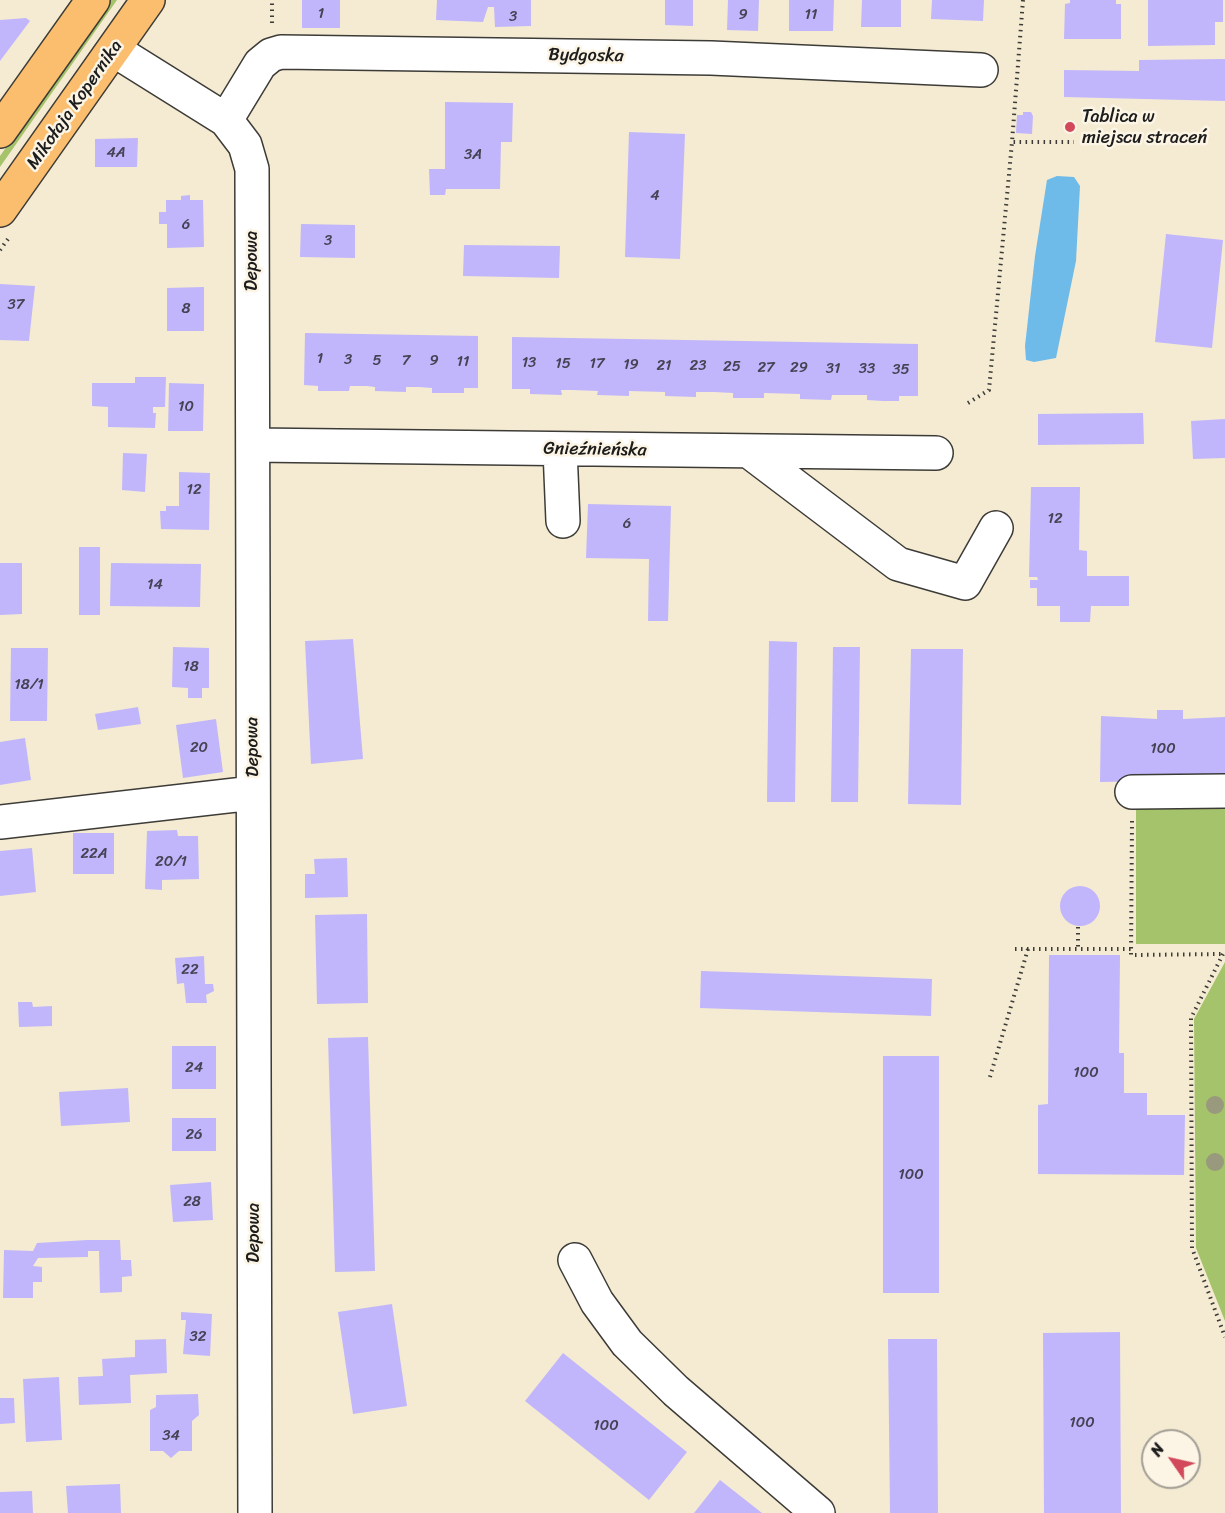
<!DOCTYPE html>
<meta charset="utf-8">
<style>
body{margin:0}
#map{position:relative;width:1225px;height:1513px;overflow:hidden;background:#f4ebd2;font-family:Sriracha,sans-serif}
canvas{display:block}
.north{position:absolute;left:1141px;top:1429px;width:60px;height:60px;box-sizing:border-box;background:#fcf5e5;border:2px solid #a29e95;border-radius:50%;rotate:304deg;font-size:16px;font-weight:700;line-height:24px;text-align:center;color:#1c1c1c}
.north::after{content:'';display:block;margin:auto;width:21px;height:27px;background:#d1495b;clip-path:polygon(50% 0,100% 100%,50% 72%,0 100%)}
</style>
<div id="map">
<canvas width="1225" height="1513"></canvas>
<div class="north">N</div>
</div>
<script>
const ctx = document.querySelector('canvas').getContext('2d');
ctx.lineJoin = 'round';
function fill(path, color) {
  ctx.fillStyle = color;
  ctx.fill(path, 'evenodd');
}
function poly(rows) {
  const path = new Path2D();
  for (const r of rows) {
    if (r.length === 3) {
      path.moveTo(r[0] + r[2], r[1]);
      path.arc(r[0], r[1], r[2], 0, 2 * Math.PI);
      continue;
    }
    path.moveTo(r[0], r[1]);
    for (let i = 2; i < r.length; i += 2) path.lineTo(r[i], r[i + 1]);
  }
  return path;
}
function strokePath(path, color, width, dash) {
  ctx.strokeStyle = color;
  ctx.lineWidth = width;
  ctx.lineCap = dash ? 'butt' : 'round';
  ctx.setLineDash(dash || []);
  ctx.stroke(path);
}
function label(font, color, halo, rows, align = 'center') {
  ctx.font = font + ' Sriracha,sans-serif';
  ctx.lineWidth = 5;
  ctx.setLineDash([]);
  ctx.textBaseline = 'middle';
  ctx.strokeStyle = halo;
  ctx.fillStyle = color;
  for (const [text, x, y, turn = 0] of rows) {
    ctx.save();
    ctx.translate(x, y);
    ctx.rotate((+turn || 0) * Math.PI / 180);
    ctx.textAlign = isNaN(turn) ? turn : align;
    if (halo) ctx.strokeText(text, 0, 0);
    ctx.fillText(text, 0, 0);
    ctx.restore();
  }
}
const green = poly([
 [110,0,117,0,0,167,0,156],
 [1136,796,1225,796,1225,944,1136,944],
 [1225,962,1225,1321,1196,1248,1194,1019]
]);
const water = poly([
 [1057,176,1074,177,1080,186,1076,261,1056,358,1034,362,1026,360,1025,346,1035,256,1047,180]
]);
const building = poly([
 [302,0,340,0,340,28,302,28],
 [437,0,531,0,531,26,495,27,494,7,488,7,483,22,436,20],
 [665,0,693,0,693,26,665,25],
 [728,0,759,0,758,31,727,30],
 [789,0,834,0,833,31,789,31],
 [862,0,901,0,901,27,861,27],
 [932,0,984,0,983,21,931,19],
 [1070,0,1116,0,1116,4,1121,4,1121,39,1064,39,1065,4,1070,3],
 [1148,0,1223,0,1223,22,1215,22,1215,45,1148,46],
 [26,18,30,21,0,61,0,20],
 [1225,59,1225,101,1064,97,1064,70,1139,71,1139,60],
 [445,102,513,103,512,142,501,142,500,189,446,189,445,195,430,195,429,169,445,169],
 [1023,112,1031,112,1033,116,1032,134,1016,133,1017,115,1023,115],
 [629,132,685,134,680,259,625,257],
 [138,138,137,167,95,167,95,139],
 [190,195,190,200,203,200,204,247,167,248,167,224,159,224,159,212,166,212,166,200,181,200,181,196],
 [301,224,355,225,355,258,300,257],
 [1166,234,1223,240,1212,348,1155,342],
 [464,245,560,246,559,278,463,276],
 [0,284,35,286,29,341,0,340],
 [204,287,204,331,167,331,167,288],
 [305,333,478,336,478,388,464,388,464,393,432,393,432,388,419,387,406,387,406,392,375,391,375,387,367,386,350,386,349,391,318,391,318,386,304,385],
 [512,337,918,344,918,396,899,396,899,401,883,401,867,400,867,395,832,395,831,400,800,399,800,394,764,393,764,398,733,398,733,393,714,392,696,392,696,397,665,396,665,392,629,391,629,396,597,395,598,391,572,390,561,390,562,395,530,394,530,389,512,389],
 [135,377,166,377,165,407,153,407,153,413,156,413,155,428,108,427,108,407,92,406,92,383,135,383],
 [169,383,204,384,203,431,168,431],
 [1143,413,1144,444,1038,445,1038,414],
 [1225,419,1225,458,1193,459,1191,421],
 [123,453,147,454,145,492,122,490],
 [179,472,210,473,209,530,161,529,160,511,166,511,166,506,179,506],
 [1031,487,1080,487,1079,550,1087,551,1087,576,1129,576,1129,606,1091,606,1090,622,1060,622,1060,606,1037,606,1037,588,1030,588,1030,580,1038,580,1037,577,1029,577],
 [588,504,671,506,668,621,648,621,649,559,586,558],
 [79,547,100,547,100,615,79,615],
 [0,563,22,563,22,614,0,615],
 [111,563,201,564,200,607,110,606],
 [353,639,363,759,311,764,305,641],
 [769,641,797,642,795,802,767,802],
 [173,647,209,648,209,688,202,688,202,698,188,698,188,688,172,687],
 [833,647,860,647,858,802,831,802],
 [11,648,48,648,47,721,10,721],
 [911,649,963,649,961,805,908,804],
 [138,707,141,724,98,730,95,714],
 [1157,710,1183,710,1183,719,1225,717,1225,780,1100,782,1101,716,1157,719],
 [216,719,223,772,183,778,176,725],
 [25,738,31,780,0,785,0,742],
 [177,830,178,836,198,836,199,879,162,880,162,890,145,889,147,831],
 [73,833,114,833,114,874,73,874],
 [32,848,36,892,0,896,0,851],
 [347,858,348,897,305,898,305,874,315,874,314,859],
 [1080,906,20],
 [367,914,368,1003,317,1004,315,915],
 [1049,955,1120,955,1119,1053,1124,1053,1124,1093,1147,1093,1147,1115,1185,1115,1184,1175,1038,1174,1038,1105,1048,1104],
 [204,956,205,984,213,984,214,991,206,995,207,1003,186,1003,184,983,177,984,175,958],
 [701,971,932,979,931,1016,700,1008],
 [18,1002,32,1002,33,1007,52,1006,52,1026,19,1027],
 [368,1037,375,1271,335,1272,328,1038],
 [172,1046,216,1046,216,1089,172,1089],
 [883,1056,939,1056,939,1293,883,1293],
 [128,1088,130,1122,61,1126,59,1092],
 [172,1118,216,1118,216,1151,172,1151],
 [211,1182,213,1220,173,1222,170,1185],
 [87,1240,120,1240,121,1260,131,1260,132,1276,122,1277,122,1292,100,1293,99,1251,88,1251,88,1257,38,1258,33,1266,42,1267,42,1282,33,1282,33,1298,3,1298,4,1250,33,1251,37,1243],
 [392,1304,407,1406,353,1414,338,1312],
 [181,1312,212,1314,210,1356,183,1354,186,1320,181,1320],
 [1120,1332,1121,1513,1044,1513,1043,1333],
 [166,1339,167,1373,130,1375,131,1403,79,1405,78,1377,103,1376,102,1359,135,1357,135,1340],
 [888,1339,937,1339,938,1513,890,1513],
 [563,1353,687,1452,649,1500,525,1401],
 [59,1377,62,1440,26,1442,23,1379],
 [198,1394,199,1415,192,1421,192,1451,179,1451,171,1458,163,1451,150,1451,150,1410,156,1407,156,1395],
 [0,1398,14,1398,15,1423,0,1424],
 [720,1480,762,1513,694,1513],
 [120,1484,121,1513,68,1513,66,1486],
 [32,1491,33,1513,0,1513,0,1492]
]);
const path = poly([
 [1023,0,1012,142,1074,142],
 [272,23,272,0],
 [0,250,8,239],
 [968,403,989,390,1012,142],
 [1132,821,1131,955,1224,954],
 [1078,927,1078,949],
 [1015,949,1131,949],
 [1223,954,1191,1018,1192,1248,1225,1337],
 [990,1077,1028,949]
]);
const minor = poly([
 [114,50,226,120,245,145,252,169,255,1513],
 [226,120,260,64,271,55,281,52,711,58,981,70],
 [253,445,936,453],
 [560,450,563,521],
 [750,452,898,564,965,583,996,528],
 [1132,792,1225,791],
 [0,822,253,793],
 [575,1260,597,1302,627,1343,676,1391,818,1513]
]);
const major = poly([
 [0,131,93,0],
 [0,210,148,0]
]);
const trees = [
 [1215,1105],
 [1215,1162]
];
const markers = [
 [1070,127,6,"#d1495b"]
];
const numberNames = [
 ["1",321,14],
 ["9",743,15],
 ["11",811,15],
 ["3",513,17],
 ["4A",116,153],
 ["3A",473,155],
 ["4",655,196],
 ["6",186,225],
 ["3",328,241],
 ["37",16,305],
 ["8",186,309],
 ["1",320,359],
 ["3",348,360],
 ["5",377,361],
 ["7",406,361],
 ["9",434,361],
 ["11",463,362],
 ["13",529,363],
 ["15",563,364],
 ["17",597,364],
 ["19",631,365],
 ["21",664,366],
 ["23",698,366],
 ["25",732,367],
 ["27",766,368],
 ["29",799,368],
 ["31",833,369],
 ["33",867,369],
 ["35",901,370],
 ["10",186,407],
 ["12",194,490],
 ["12",1055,519],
 ["6",627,524],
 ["14",155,585],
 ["18",191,667],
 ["18/1",29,685],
 ["20",199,748],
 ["100",1163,749],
 ["22A",94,854],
 ["20/1",171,862],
 ["22",190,970],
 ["24",194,1068],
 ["100",1086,1073],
 ["26",194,1135],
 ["100",911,1175],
 ["28",192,1202],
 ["32",198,1337],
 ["100",1082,1423],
 ["100",606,1426],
 ["34",171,1436]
];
const streetNames = [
 ["Bydgoska",586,56,1],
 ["Mikołaja Kopernika",75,105,-55],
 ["Depowa",252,261,-90],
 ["Gnieźnieńska",595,450,1],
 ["Depowa",253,747,-91],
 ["Depowa",254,1233,-90]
];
const poiNames = [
 ["Tablica w",1082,117],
 ["miejscu straceń",1082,138]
];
fill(green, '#a5c36b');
fill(water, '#6ebae8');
fill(building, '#c1b6fb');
strokePath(minor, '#3c3b37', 36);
strokePath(major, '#3c3b37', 36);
strokePath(path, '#3c3b37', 4, [1.5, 4.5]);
strokePath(minor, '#fff', 33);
strokePath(major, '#fbbe6e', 33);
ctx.fillStyle = '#98997d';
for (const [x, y] of trees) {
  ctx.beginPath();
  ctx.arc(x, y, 9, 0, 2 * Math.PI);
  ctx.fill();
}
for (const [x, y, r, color] of markers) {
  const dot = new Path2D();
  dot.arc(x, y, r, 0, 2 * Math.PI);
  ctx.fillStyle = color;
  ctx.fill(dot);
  strokePath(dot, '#fcf5e5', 2);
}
label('15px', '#454254', null, numberNames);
label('18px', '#1c1c1c', '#fcf5e5', streetNames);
label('18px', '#1c1c1c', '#fcf5e5', poiNames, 'left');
</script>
